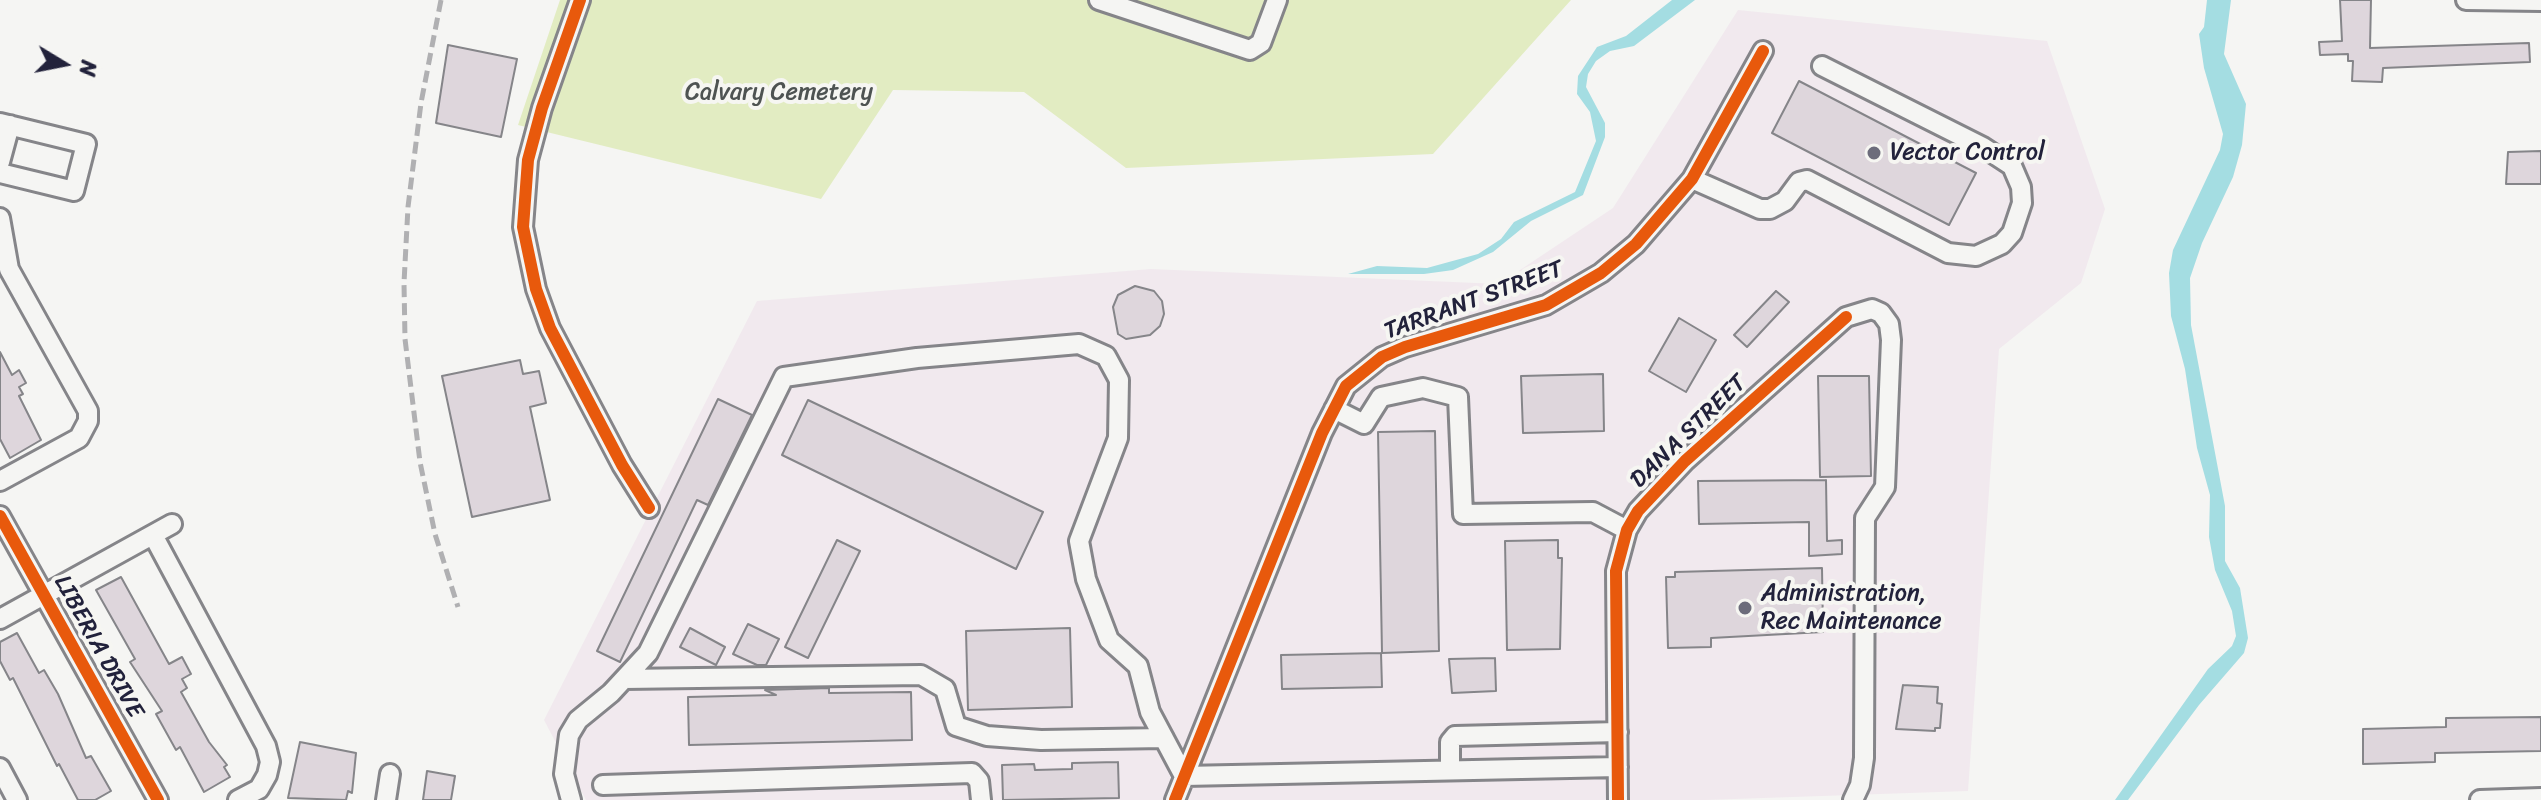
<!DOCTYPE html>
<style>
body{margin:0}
#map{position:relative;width:2541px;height:800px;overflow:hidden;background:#f5f5f3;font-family:Sriracha,sans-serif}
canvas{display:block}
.north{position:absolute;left:24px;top:24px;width:80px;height:80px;-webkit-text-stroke:6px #f6f6f2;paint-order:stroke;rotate:100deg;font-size:22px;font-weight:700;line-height:32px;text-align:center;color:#22223b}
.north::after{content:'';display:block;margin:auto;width:28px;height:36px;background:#22223b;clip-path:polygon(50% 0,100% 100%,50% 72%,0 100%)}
</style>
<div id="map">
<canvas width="2541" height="800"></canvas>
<div class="north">N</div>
</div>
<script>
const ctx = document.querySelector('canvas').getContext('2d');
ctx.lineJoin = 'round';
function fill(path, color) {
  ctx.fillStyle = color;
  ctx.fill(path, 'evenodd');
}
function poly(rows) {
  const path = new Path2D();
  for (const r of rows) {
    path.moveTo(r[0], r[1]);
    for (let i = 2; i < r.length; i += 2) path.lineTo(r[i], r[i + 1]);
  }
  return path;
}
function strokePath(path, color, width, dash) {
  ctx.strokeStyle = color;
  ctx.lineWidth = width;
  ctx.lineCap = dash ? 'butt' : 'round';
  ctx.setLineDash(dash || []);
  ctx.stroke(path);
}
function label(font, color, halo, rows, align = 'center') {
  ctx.font = font + ' Sriracha,sans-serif';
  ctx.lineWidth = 8;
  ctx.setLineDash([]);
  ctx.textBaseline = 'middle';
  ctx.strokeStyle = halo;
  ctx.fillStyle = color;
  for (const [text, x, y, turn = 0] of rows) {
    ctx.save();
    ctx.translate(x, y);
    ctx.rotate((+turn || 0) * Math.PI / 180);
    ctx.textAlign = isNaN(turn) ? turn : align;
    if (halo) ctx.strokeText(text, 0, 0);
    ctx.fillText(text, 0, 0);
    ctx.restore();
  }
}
const built = poly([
 [1738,10,2047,41,2105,209,2081,283,1999,349,1968,791,1705,800,586,800,544,720,757,301,1151,269,1499,284,1613,208]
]);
const green = poly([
 [560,0,1571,0,1433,154,1126,168,1024,92,893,90,821,199,518,125]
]);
const water = poly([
 [1672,0,1695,0,1634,46,1610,51,1596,61,1588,74,1586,87,1605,123,1605,137,1583,195,1531,221,1493,252,1453,270,1424,274,1348,274,1377,266,1427,268,1478,254,1501,239,1514,222,1575,192,1596,141,1590,112,1577,94,1578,76,1597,47,1626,36],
 [2207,0,2231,0,2224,54,2246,104,2242,145,2233,177,2202,243,2190,278,2191,325,2225,506,2225,561,2240,588,2248,638,2244,653,2199,705,2128,800,2115,800,2208,669,2232,646,2236,636,2232,611,2215,570,2209,537,2210,495,2197,448,2185,369,2171,316,2169,273,2173,250,2220,150,2223,134,2204,68,2199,34,2204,27]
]);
const building = poly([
 [2340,0,2371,0,2370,48,2529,43,2530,62,2383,68,2382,82,2352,81,2353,61,2348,61,2348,54,2320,55,2319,42,2342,41,2340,0],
 [448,45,517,59,501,137,436,123,448,45],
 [1799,81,1976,173,1949,225,1772,133,1799,81],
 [2541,151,2541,184,2506,184,2508,152,2541,151],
 [1135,286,1154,291,1162,301,1164,314,1160,326,1150,335,1126,339,1118,334,1113,307,1118,295,1135,286],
 [1776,291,1789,302,1747,347,1734,335,1776,291],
 [1679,318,1716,340,1686,392,1649,371,1679,318],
 [0,352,12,375,19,370,26,383,19,387,23,394,19,396,41,440,10,458,0,439,0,352],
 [520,360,523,374,539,371,546,403,530,407,550,500,472,517,442,376,520,360],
 [1603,374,1604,431,1523,433,1521,376,1603,374],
 [1818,376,1869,376,1871,476,1820,477,1818,376],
 [718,399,752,415,708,505,697,500,620,662,597,651,718,399],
 [808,400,1043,512,1016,569,782,455,808,400],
 [1435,431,1439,651,1382,653,1378,432,1435,431],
 [1826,480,1827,541,1842,540,1842,554,1809,556,1809,522,1699,524,1698,481,1826,480],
 [837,540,860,551,808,658,785,647,837,540],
 [1558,540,1558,558,1562,558,1560,649,1507,650,1505,541,1558,540],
 [1822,568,1823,632,1711,638,1711,647,1668,648,1666,577,1675,577,1675,572,1822,568],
 [121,577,169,664,182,657,191,674,182,679,187,688,181,692,209,742,227,765,224,767,230,777,204,792,180,747,176,750,156,714,162,711,130,662,135,659,96,590,121,577],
 [748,624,779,639,766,665,757,665,733,654,748,624],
 [690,628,725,647,716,665,680,647,690,628],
 [1070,628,1072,707,968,710,966,631,1070,628],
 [17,633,39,673,44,670,58,694,86,758,91,756,111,791,95,800,78,800,59,764,57,766,13,678,10,680,0,661,0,642,17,633],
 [1381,653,1382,687,1282,689,1281,655,1381,653],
 [1495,658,1496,691,1452,693,1449,659,1495,658],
 [1903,685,1938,687,1937,703,1942,704,1940,728,1935,728,1935,731,1896,729,1903,685],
 [829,688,829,693,911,692,912,740,689,745,688,697,776,695,765,690,829,688],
 [2541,717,2541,751,2435,753,2435,762,2363,764,2363,729,2446,727,2446,718,2541,717],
 [300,742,356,753,352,793,348,791,346,800,288,798,300,742],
 [1118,762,1119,798,1003,800,1002,765,1034,764,1035,770,1072,769,1072,763,1118,762],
 [427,771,455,776,451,800,423,800,427,771]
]);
const minor = poly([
 [580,0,542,108,528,160,523,227,536,289,550,328,622,465,649,508],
 [1099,0,1250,50,1261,43,1277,0],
 [2466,0,2541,1],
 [0,123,86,144,74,191,0,173],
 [0,162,10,125],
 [1692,179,1760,209,1770,209,1785,201,1799,182,1807,180,1948,253,1976,256,2002,244,2012,233,2022,203,2021,187,2012,166,1983,147,1822,66],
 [0,218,9,269,88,411,88,421,79,438,0,481],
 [1334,409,1364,424,1381,397,1423,388,1458,397,1463,514,1593,512,1627,530],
 [0,516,158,800],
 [153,535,266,746,270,762,267,775,259,789,238,800],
 [0,619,172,524],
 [624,679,921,675,945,689,956,726,987,736,1041,740,1164,738],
 [0,768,17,800],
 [1450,770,1450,742,1455,736,1618,732],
 [603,785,972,773,979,781,981,800],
 [386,800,390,774],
 [571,800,564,774,569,735,578,720,611,693,648,653,784,377,917,358,1079,344,1106,356,1119,380,1118,438,1079,541,1086,579,1109,640,1138,666,1150,712,1184,776,1618,767],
 [1175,800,1322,433,1346,386,1382,357,1405,347,1546,305,1601,273,1636,244,1692,179,1763,51],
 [1618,800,1616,571,1627,530,1638,511,1685,461,1846,317,1872,309,1881,313,1889,324,1891,340,1885,487,1865,518,1864,758,1860,785,1853,800],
 [2480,800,2541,798]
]);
const rail = poly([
 [441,0,421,103,408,207,404,283,405,339,420,462,435,534,458,607]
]);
const cycleway = poly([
 [580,0,542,108,528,160,523,227,536,289,550,328,622,465,649,508],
 [0,516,158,800],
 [1175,800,1322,433,1346,386,1382,357,1405,347,1546,305,1601,273,1636,244,1692,179,1763,51],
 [1618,800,1616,571,1627,530,1638,511,1685,461,1846,317]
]);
const markers = [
 [1874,153,8,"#6c6c7b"],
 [1745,608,8,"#6c6c7b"]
];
const parkNames = [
 ["Calvary Cemetery",779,93]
];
const poiNames = [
 ["Vector Control",1890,153],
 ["Administration,",1761,594],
 ["Rec Maintenance",1761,622]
];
const streetNames = [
 ["TARRANT STREET",1474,301,-20],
 ["DANA STREET",1689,432,-44],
 ["LIBERIA DRIVE",98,647,61]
];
fill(built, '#f1e9ee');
fill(green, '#e2ecc2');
fill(water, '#a4dde2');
fill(building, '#ded6dc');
strokePath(building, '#858589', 2);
strokePath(minor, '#858589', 24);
strokePath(minor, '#f5f5f3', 18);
strokePath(rail, '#b0b0b2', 5, [12, 6]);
strokePath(cycleway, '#e8590c', 12);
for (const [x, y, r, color] of markers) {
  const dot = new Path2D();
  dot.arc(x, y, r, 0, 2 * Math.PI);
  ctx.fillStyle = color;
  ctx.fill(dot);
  strokePath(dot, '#f6f6f2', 3);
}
label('24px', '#4e5352', '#f6f6f2', parkNames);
label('24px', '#22223b', '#f6f6f2', poiNames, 'left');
label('24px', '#22223b', '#f6f6f2', streetNames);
</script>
